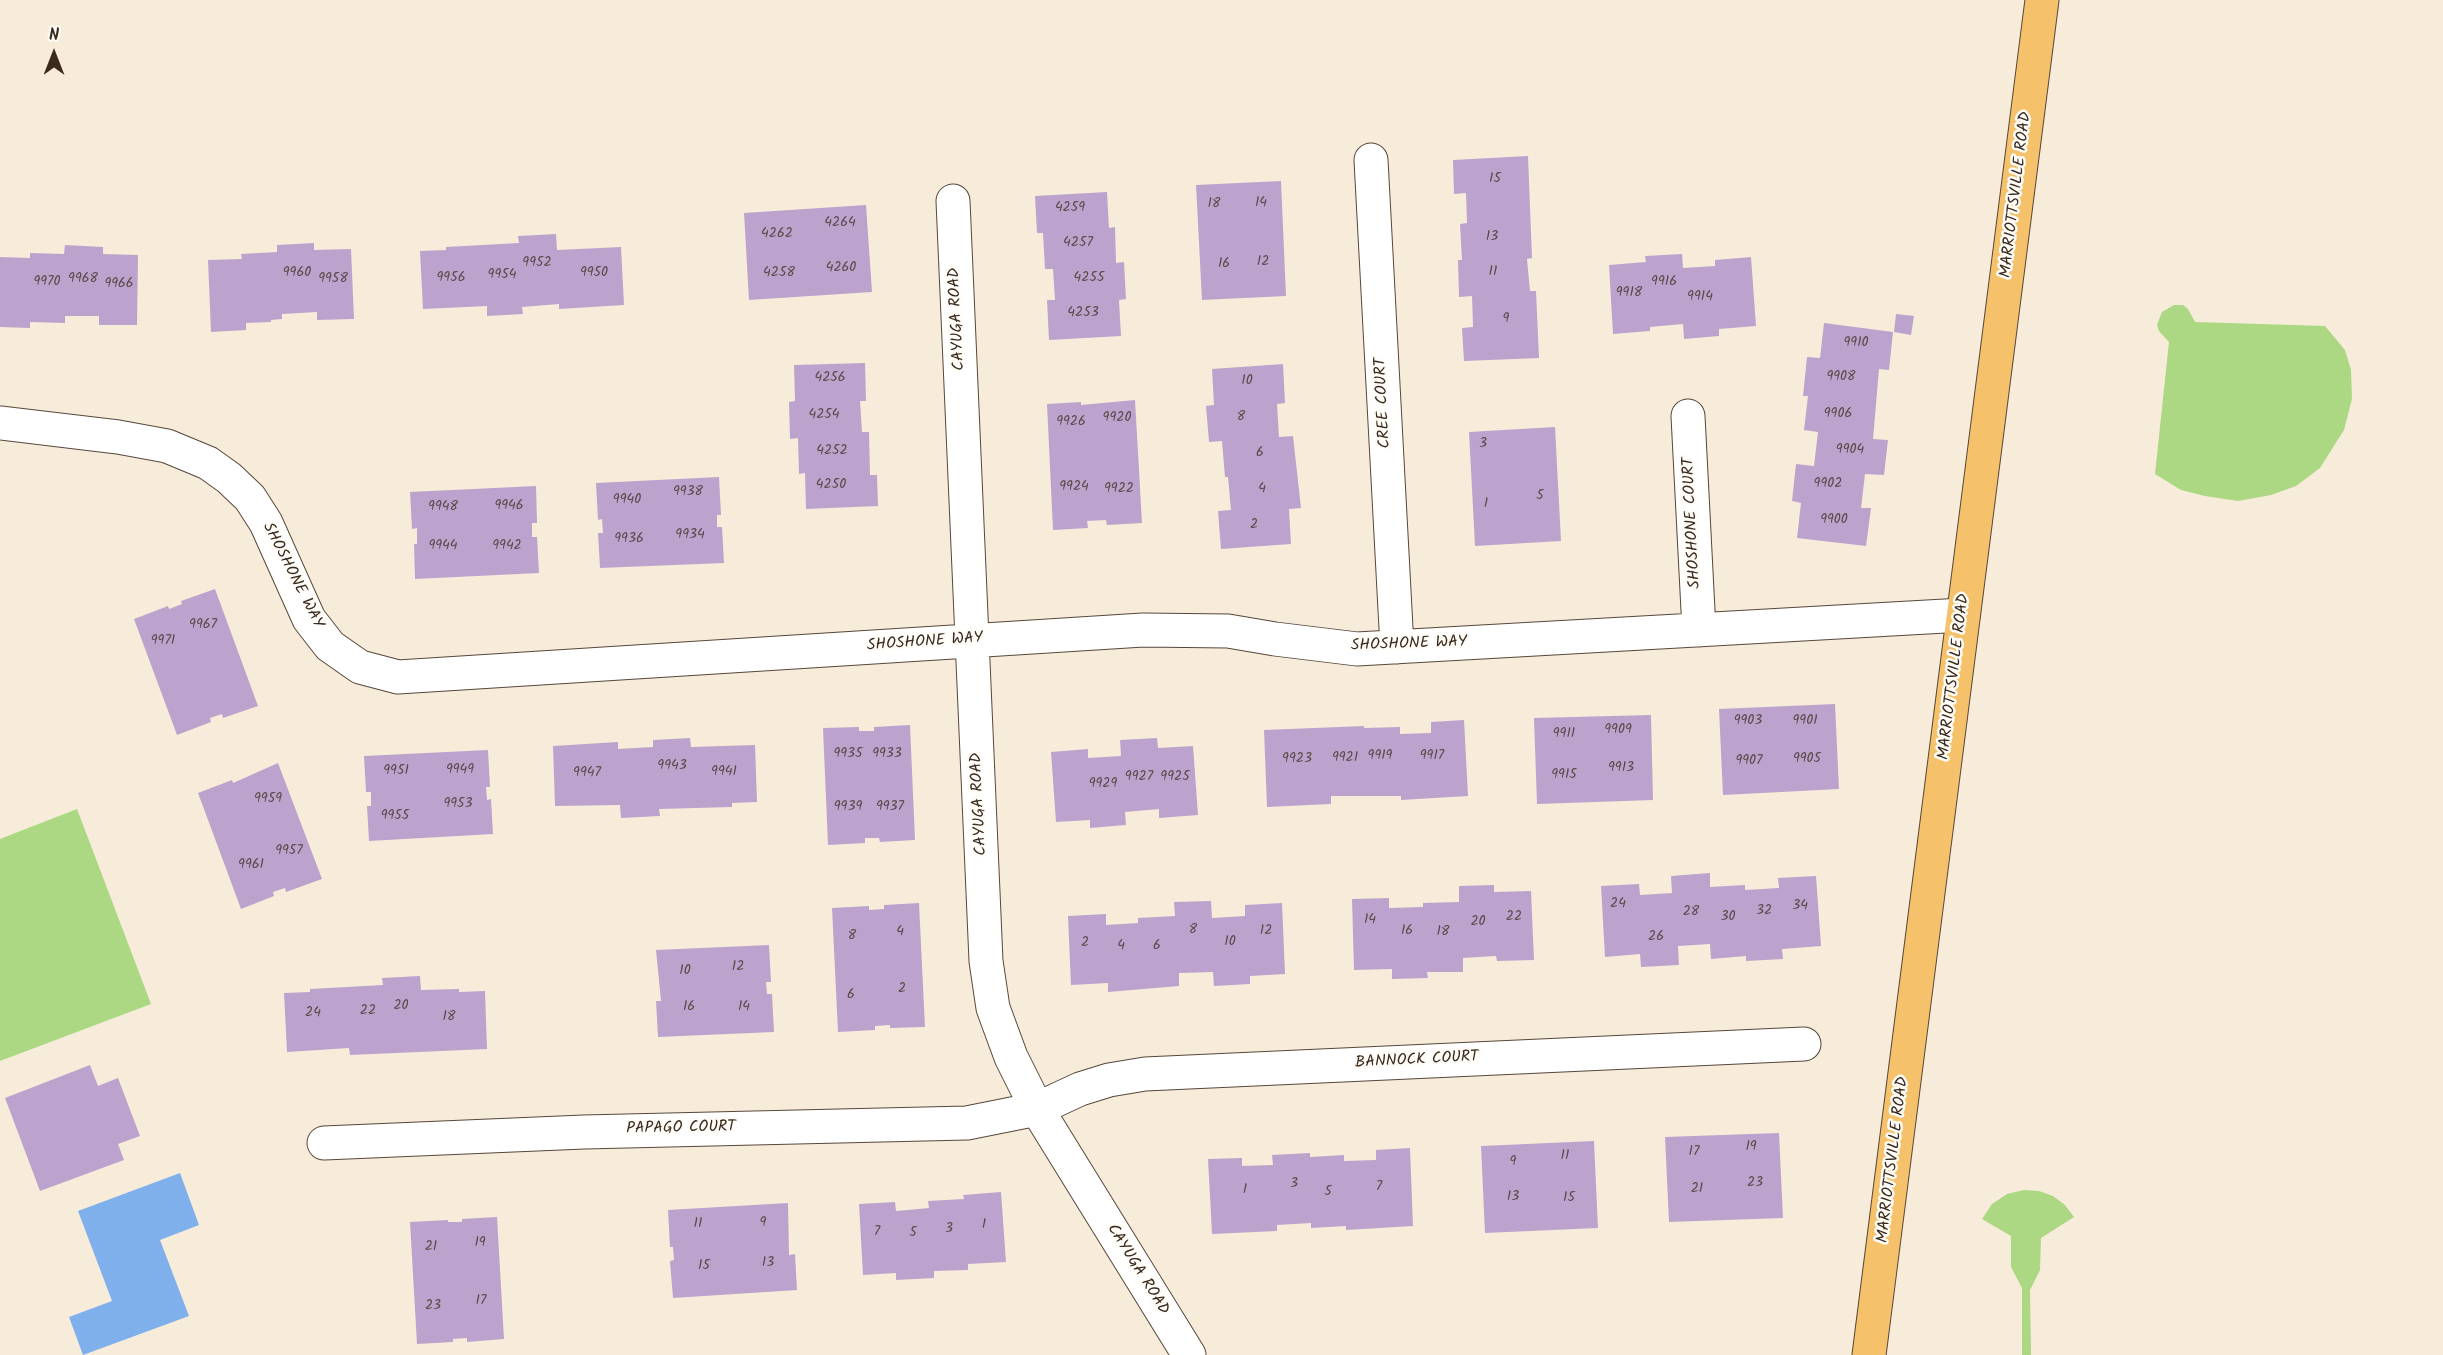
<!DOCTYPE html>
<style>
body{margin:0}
#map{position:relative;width:2443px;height:1355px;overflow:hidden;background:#f7ecda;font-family:Kalam,sans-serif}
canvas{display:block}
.north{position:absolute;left:24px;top:24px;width:60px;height:60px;-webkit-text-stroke:4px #fdfcf7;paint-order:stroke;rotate:0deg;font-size:16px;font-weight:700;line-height:24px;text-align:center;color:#3b2a1e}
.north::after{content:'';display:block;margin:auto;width:21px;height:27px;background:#3b2a1e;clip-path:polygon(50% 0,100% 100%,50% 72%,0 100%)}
</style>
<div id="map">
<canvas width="2443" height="1355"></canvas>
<div class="north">N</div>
</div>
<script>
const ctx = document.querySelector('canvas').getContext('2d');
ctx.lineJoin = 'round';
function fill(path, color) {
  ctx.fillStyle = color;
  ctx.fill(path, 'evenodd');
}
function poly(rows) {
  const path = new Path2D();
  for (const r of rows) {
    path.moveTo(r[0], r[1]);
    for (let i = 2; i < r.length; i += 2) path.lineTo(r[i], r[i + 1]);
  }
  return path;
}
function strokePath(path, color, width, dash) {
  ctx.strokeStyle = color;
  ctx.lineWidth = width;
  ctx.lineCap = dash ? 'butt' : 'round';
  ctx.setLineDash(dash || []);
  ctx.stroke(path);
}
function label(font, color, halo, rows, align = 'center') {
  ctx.font = font + ' Kalam,sans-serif';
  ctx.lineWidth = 5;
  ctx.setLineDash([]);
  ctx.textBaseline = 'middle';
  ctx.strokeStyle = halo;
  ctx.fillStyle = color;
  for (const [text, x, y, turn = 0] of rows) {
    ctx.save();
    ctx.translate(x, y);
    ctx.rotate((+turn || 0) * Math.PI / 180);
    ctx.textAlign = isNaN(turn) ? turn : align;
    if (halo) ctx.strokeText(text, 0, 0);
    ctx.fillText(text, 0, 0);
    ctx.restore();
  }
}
const green = poly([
 [2174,305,2183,305,2188,309,2195,322,2325,326,2345,350,2351,370,2352,399,2344,430,2320,468,2296,486,2271,495,2238,501,2205,496,2181,490,2155,474,2169,342,2159,331,2157,325,2162,312],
 [77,809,151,1004,0,1061,0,839],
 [2024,1190,2039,1191,2053,1196,2065,1205,2074,1217,2041,1238,2040,1270,2030,1290,2031,1355,2022,1355,2022,1288,2011,1267,2011,1236,1982,1219,1992,1204,2007,1194]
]);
const water = poly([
 [180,1173,199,1225,160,1240,189,1316,83,1355,69,1317,112,1301,78,1211]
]);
const building = poly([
 [1528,156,1532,258,1527,259,1530,291,1536,291,1539,358,1464,361,1462,328,1473,327,1472,296,1459,297,1458,260,1462,260,1460,224,1467,223,1466,193,1454,194,1453,160],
 [1281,181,1286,296,1202,300,1196,185],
 [1107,192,1109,228,1115,227,1116,263,1124,262,1126,299,1119,300,1121,336,1049,340,1047,300,1055,300,1053,269,1045,269,1043,233,1037,233,1035,196],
 [866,205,872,292,749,300,744,213],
 [556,234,557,250,621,247,624,305,559,309,559,304,522,307,523,314,487,316,487,306,423,309,420,251,446,250,446,247,519,243,518,236],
 [314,243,314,250,351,249,354,319,317,320,317,312,282,314,282,319,271,320,271,322,246,323,246,330,211,332,208,260,242,259,241,254,277,252,277,245],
 [65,245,103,247,103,254,138,255,137,325,99,325,99,316,65,316,65,323,30,322,30,328,0,327,0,257,30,258,30,253,64,254],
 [1682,254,1683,268,1715,266,1715,260,1751,257,1756,326,1719,329,1719,336,1684,339,1683,324,1650,327,1650,331,1613,334,1609,265,1646,262,1645,256],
 [1896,314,1914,316,1911,335,1894,332],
 [1824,323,1893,332,1889,370,1879,369,1873,439,1888,440,1884,475,1865,474,1861,508,1871,508,1866,546,1797,538,1801,503,1792,501,1796,464,1814,466,1818,432,1804,430,1808,396,1803,396,1807,357,1820,358],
 [865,363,866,401,860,401,862,432,869,432,870,475,877,475,878,506,806,509,805,473,799,474,798,438,790,439,789,402,795,401,794,365],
 [1283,364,1285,403,1277,404,1279,437,1293,436,1301,508,1289,509,1291,544,1221,549,1218,511,1231,510,1228,477,1225,477,1222,441,1209,442,1206,406,1214,405,1212,369],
 [1135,400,1142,523,1107,525,1106,520,1087,521,1088,528,1053,530,1047,404,1081,402,1081,405],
 [1555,427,1561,541,1475,546,1469,432],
 [719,477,721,515,717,515,717,527,722,527,724,563,600,568,598,533,603,533,602,519,598,520,596,483],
 [536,486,537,523,532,523,532,537,537,537,539,573,415,579,414,544,417,544,417,528,412,529,410,492],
 [215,589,258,706,223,718,222,714,210,718,211,722,177,735,134,619,168,606,169,609,182,604,181,601],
 [1835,704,1839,789,1723,795,1719,709],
 [1651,715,1653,800,1537,804,1534,718],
 [1464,720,1468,796,1401,800,1401,796,1331,796,1331,804,1267,807,1264,730,1364,726,1364,728,1400,727,1400,734,1431,733,1431,722],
 [910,725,915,840,880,842,879,838,865,838,865,843,828,845,823,728,859,727,859,731,874,731,874,727],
 [690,738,691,747,755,745,757,802,732,803,732,807,659,809,660,816,621,818,620,805,555,806,553,746,618,742,618,749,653,747,653,740],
 [1157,738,1158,748,1193,746,1198,815,1159,818,1159,809,1125,812,1126,825,1090,828,1090,820,1056,822,1051,752,1088,749,1088,758,1121,756,1120,740],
 [488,750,490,787,486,787,487,800,491,799,493,834,369,841,367,806,371,806,371,792,366,792,364,756],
 [278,763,322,879,286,892,285,888,273,892,274,896,241,909,198,793,232,780,233,783],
 [1710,873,1710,887,1745,885,1745,890,1779,888,1778,878,1816,876,1821,946,1782,949,1783,959,1746,961,1746,956,1711,959,1710,944,1678,946,1679,965,1641,967,1640,954,1605,957,1601,886,1639,884,1640,895,1672,893,1671,876],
 [1494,885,1494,892,1531,891,1534,960,1497,961,1496,956,1463,958,1463,972,1427,972,1428,978,1392,979,1392,969,1354,970,1352,899,1389,898,1389,908,1423,907,1423,903,1459,902,1459,886],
 [1211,901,1212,918,1245,916,1245,905,1282,903,1285,974,1250,976,1250,984,1214,986,1213,972,1179,973,1179,986,1108,992,1108,983,1071,985,1068,916,1106,914,1106,925,1138,923,1138,918,1175,916,1174,902],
 [919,903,925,1027,890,1028,890,1025,875,1026,875,1030,838,1032,832,908,869,906,869,910,884,909,884,905],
 [769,945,771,982,766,982,767,994,772,994,774,1032,658,1037,656,1001,661,1001,656,950],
 [420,976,421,990,459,989,459,992,485,991,487,1049,350,1055,349,1048,287,1052,284,993,310,992,310,989,383,985,382,978],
 [90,1065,98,1086,118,1078,140,1136,118,1144,124,1160,40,1191,5,1098],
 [1779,1133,1783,1218,1669,1222,1665,1137],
 [1594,1141,1598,1228,1485,1233,1481,1146],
 [1410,1148,1413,1226,1346,1230,1346,1226,1311,1228,1311,1223,1277,1225,1277,1231,1212,1234,1208,1159,1242,1158,1242,1166,1273,1165,1272,1155,1310,1153,1310,1157,1344,1155,1344,1161,1376,1160,1376,1150],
 [1001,1192,1006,1262,968,1264,968,1270,934,1271,934,1278,896,1280,896,1273,863,1275,859,1204,895,1202,896,1211,929,1208,928,1201,964,1199,963,1195],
 [788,1203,789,1255,795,1254,797,1290,673,1298,670,1261,674,1260,673,1247,670,1247,668,1210],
 [497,1217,504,1339,467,1342,467,1338,453,1339,453,1342,417,1344,410,1222,448,1220,448,1222,462,1222,462,1219]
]);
const minor = poly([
 [1371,160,1397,647],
 [953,201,986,961,993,1008,1011,1057,1037,1109,1189,1355],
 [1688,416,1699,630],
 [0,423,118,437,167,446,208,463,229,478,250,498,266,523,309,619,330,646,360,667,398,677,1143,630,1228,631,1275,639,1357,649,1963,615],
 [324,1143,584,1132,967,1123,1037,1109,1080,1089,1109,1080,1145,1074,1804,1044]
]);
const major = poly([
 [1869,1355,2042,0]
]);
const numberNames = [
 ["15",1495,180],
 ["14",1261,204],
 ["18",1214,205],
 ["4259",1070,209],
 ["4264",840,224],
 ["4262",777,235],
 ["13",1492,238],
 ["4257",1078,244],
 ["12",1263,263],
 ["9952",537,264],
 ["16",1224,265],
 ["4260",841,269],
 ["11",1493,273],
 ["9960",297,274],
 ["9950",594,274],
 ["4258",779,274],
 ["9954",502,276],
 ["9956",451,279],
 ["4255",1089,279],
 ["9968",83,280],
 ["9958",333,280],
 ["9970",47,283],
 ["9916",1664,283],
 ["9966",119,285],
 ["9918",1629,294],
 ["9914",1700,298],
 ["4253",1083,314],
 ["9",1506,320],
 ["9910",1856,344],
 ["9908",1841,378],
 ["4256",830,379],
 ["10",1247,382],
 ["9906",1838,415],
 ["4254",824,416],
 ["8",1241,418],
 ["9920",1117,419],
 ["9926",1071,423],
 ["3",1483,445],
 ["9904",1850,451],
 ["4252",832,452],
 ["6",1260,454],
 ["9902",1828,485],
 ["4250",831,486],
 ["9924",1074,488],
 ["9922",1119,490],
 ["4",1262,490],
 ["9938",688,493],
 ["5",1540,497],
 ["9940",627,501],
 ["1",1486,505],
 ["9946",509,507],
 ["9948",443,508],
 ["9900",1834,521],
 ["2",1254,526],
 ["9934",690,536],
 ["9936",629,540],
 ["9944",443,547],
 ["9942",507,547],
 ["9967",203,626],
 ["9971",163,642],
 ["9903",1748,722],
 ["9901",1805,722],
 ["9909",1618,731],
 ["9911",1564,735],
 ["9935",848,755],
 ["9933",887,755],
 ["9919",1380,757],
 ["9917",1432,757],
 ["9921",1345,759],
 ["9923",1297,760],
 ["9905",1807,760],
 ["9907",1749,762],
 ["9943",672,767],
 ["9913",1621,769],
 ["9949",460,771],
 ["9951",396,772],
 ["9941",724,773],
 ["9947",587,774],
 ["9915",1564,776],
 ["9927",1139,778],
 ["9925",1175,778],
 ["9929",1103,785],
 ["9959",268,800],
 ["9953",458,805],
 ["9939",848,808],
 ["9937",890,808],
 ["9955",395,817],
 ["9957",289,852],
 ["9961",251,866],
 ["24",1618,905],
 ["34",1800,907],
 ["32",1764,912],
 ["28",1691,913],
 ["22",1514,918],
 ["30",1728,918],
 ["14",1370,921],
 ["20",1478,923],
 ["8",1193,931],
 ["12",1266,932],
 ["16",1407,932],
 ["4",900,933],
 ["18",1443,933],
 ["8",852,937],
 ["26",1656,938],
 ["10",1230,943],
 ["2",1085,944],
 ["4",1121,947],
 ["6",1157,947],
 ["12",738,968],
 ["10",685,972],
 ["2",902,990],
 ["6",851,996],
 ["20",401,1007],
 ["16",689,1008],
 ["14",744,1008],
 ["22",368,1012],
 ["24",313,1014],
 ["18",449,1018],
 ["19",1751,1148],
 ["17",1694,1153],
 ["11",1565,1157],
 ["9",1513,1163],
 ["23",1755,1184],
 ["3",1294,1185],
 ["7",1379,1188],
 ["21",1697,1190],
 ["1",1245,1191],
 ["5",1328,1193],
 ["13",1513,1198],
 ["15",1569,1199],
 ["9",763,1224],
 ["11",698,1225],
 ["1",984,1226],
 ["3",949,1230],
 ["7",877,1233],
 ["5",913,1234],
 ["19",480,1244],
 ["21",431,1248],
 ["13",768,1264],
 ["15",704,1267],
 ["17",481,1302],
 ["23",433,1307]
];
const streetNames = [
 ["MARRIOTTSVILLE ROAD",2017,195,-83],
 ["CAYUGA ROAD",958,319,-93],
 ["CREE COURT",1384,403,-93],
 ["SHOSHONE COURT",1693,523,-93],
 ["SHOSHONE WAY",292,576,63],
 ["SHOSHONE WAY",925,643,-4],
 ["SHOSHONE WAY",1409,645,-2],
 ["MARRIOTTSVILLE ROAD",1955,677,-83],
 ["CAYUGA ROAD",980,804,-93],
 ["BANNOCK COURT",1417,1061,-3],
 ["PAPAGO COURT",681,1129,-1],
 ["MARRIOTTSVILLE ROAD",1894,1160,-83],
 ["CAYUGA ROAD",1137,1270,58]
];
fill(green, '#acd783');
fill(water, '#80b0eb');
fill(building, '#bca3cd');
strokePath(minor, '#57473a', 35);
strokePath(major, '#57473a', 35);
strokePath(minor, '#fff', 33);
strokePath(major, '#f5c16b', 33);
label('14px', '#5b484a', null, numberNames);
label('16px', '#3b2a1e', '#fdfcf7', streetNames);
</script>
